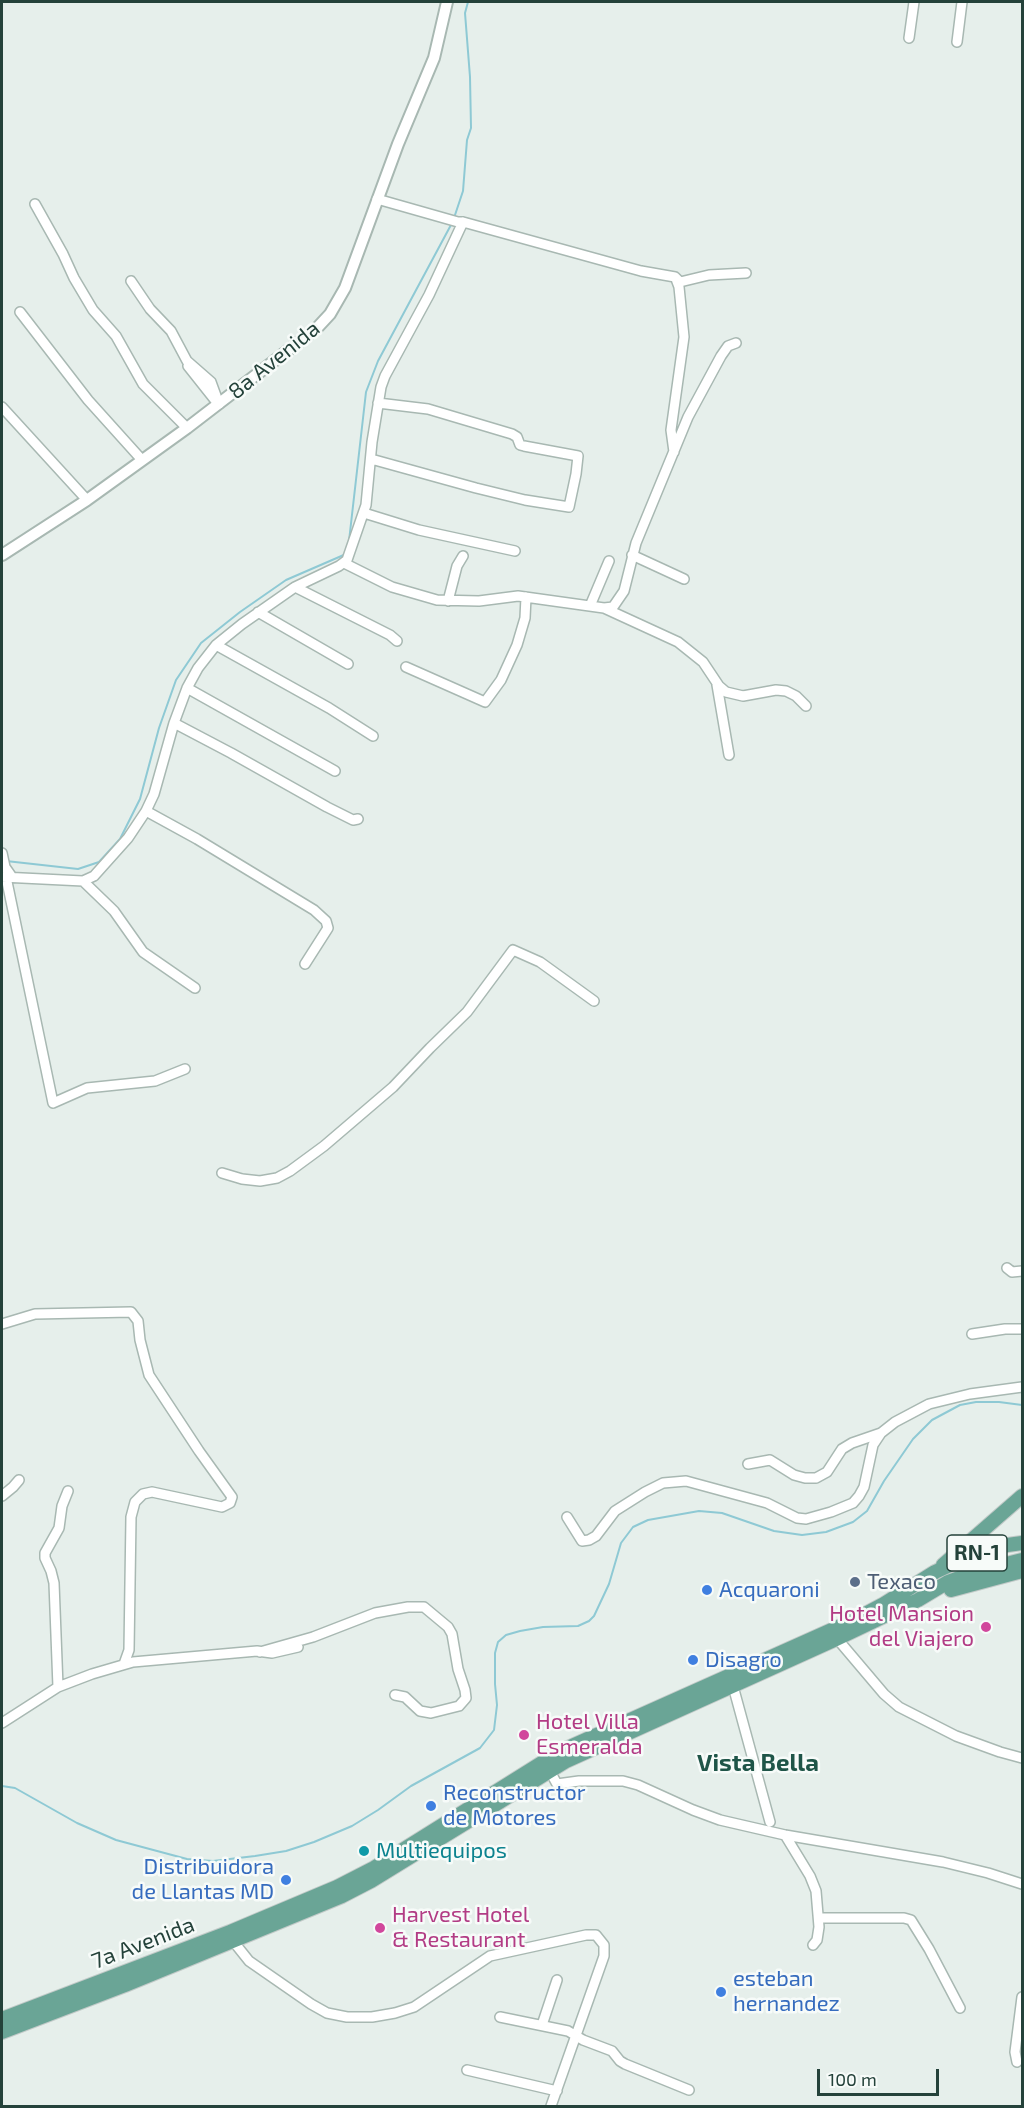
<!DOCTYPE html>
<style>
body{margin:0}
#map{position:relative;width:1024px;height:2108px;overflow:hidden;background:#e6efeb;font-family:"Exo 2",sans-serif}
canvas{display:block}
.frame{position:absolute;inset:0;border:3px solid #24423a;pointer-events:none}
.scale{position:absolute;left:817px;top:2069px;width:122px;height:27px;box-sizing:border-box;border:3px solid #24423a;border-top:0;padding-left:8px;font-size:18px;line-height:21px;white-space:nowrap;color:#24423a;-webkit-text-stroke:4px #f7fbf9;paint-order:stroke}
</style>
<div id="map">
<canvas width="1024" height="2108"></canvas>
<div class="frame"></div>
<div class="scale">100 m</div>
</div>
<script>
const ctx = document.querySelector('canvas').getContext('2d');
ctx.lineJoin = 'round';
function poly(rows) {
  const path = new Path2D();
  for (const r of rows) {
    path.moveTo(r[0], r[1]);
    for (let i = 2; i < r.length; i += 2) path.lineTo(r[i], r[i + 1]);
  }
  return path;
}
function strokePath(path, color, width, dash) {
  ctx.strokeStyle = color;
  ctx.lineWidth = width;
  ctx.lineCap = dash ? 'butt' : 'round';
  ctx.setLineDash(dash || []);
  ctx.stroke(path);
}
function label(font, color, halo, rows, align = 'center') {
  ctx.font = font + ' "Exo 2",sans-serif';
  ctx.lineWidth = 5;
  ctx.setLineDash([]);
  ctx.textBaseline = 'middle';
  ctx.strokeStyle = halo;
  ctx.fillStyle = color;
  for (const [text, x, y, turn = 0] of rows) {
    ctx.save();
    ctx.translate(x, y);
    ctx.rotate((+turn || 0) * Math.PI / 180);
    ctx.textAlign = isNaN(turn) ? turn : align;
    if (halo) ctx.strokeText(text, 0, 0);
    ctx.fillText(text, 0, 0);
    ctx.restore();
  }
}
const stream = poly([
 [454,218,463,191,467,140,471,128,470,77,465,13,468,2],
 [349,541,366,392,378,361,452,223],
 [6,861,78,869,99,862,120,839,140,799,159,728,176,680,201,643,240,612,286,580,346,554],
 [2,1786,15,1788,77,1823,116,1840,187,1859,213,1861,255,1856,286,1851,314,1842,352,1826,378,1810,411,1786,480,1748,494,1730,497,1705,495,1684,495,1653,498,1642,506,1635,520,1631,543,1627,578,1626,589,1621,594,1616,609,1584,621,1543,633,1527,648,1520,699,1511,722,1513,774,1531,802,1535,826,1532,853,1522,867,1511,884,1481,913,1439,932,1420,960,1405,976,1402,999,1402,1022,1405]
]);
const minor = poly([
 [909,38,914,2],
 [957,42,962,2],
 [377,199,458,222,463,222,641,271,675,277,680,282,709,275,746,273],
 [35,204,63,254,74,278,93,310,116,336,143,384,187,428],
 [131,281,150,309,171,331,187,361,211,382,219,404],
 [20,312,88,400,142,460],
 [188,366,215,400],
 [2,407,87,500],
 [674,452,671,430,684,337,679,287,676,279],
 [371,459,476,488,525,500,569,507,576,474,578,456,524,446,520,445,517,437,512,434,428,409,378,403],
 [364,513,419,530,515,551],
 [632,555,684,579],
 [344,563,392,587,437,600,479,601,518,596,604,608,678,642,703,662,719,686,726,692,743,696,776,690,786,691,796,696,806,706],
 [295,587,390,635,397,641],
 [448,601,457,566,463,556],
 [590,606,609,561],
 [604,608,613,607,624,591,636,543,688,417,721,356,728,346,736,343],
 [258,612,348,664],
 [216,645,329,708,373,736],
 [406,667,485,702,501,680,517,645,525,618,526,597],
 [717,685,729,755],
 [187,688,335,771],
 [174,723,231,753,327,807,353,820,358,819],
 [146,811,197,839,314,910,326,921,328,928,305,964],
 [2,853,5,867,12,877],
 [2,877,83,881,94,876,128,838,146,811,154,794,174,723,187,688,198,668,216,645,242,624,295,587,339,566,347,560,366,505,372,442,381,387,385,376,429,295,463,222],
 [6,877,53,1103,87,1088,155,1081,185,1069],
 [83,881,114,911,143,952,195,988],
 [222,1173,242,1179,260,1181,277,1178,290,1171,324,1146,393,1087,430,1048,467,1012,513,950,540,962,594,1001],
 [1007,1268,1012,1272,1022,1271],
 [2,1324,35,1314,131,1312,138,1321,140,1340,149,1375,199,1451,232,1497,230,1503,222,1507,152,1492,143,1494,135,1502,131,1517,129,1650,124,1664],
 [972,1334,1005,1329,1022,1329],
 [748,1464,770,1460,794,1475,805,1478,816,1478,827,1472,842,1449,852,1443,881,1433],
 [2,1496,13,1487,19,1480],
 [567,1517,582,1541,589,1540,596,1536,615,1511,645,1492,663,1483,686,1481,767,1503,797,1518,806,1519,831,1512,853,1503,859,1496,864,1487,873,1445,881,1433,895,1422,929,1404,970,1394,1022,1387],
 [834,1635,884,1694,899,1707,956,1736,1000,1752,1022,1758],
 [260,1652,313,1637,375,1613,408,1607,424,1607,448,1627,452,1634,458,1669,465,1690,466,1698,459,1706,431,1713,420,1711,405,1697,395,1695],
 [733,1686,770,1822],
 [58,1687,54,1583,51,1571,45,1558,45,1553,59,1528,62,1506,68,1491],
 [2,1723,58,1687,92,1674,133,1662,257,1651,272,1653,298,1647],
 [547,1766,557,1784,579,1781,623,1781,638,1785,693,1810,720,1820,785,1835,943,1862,988,1873,1022,1884],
 [785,1835,810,1876,816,1891,819,1927,817,1940,813,1945],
 [820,1918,904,1918,911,1920,929,1949,960,2008],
 [233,1941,249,1961,311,2004,327,2013,347,2017,372,2017,395,2013,414,2007,490,1956,586,1935,596,1935,604,1945,604,1956,551,2106],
 [500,2017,568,2031,583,2040,612,2051,620,2061,625,2064,689,2090],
 [542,2025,557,1980],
 [1017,2062,1015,2052,1022,1997],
 [467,2070,557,2091]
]);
const tertiary = poly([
 [2,555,87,500,187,428,317,328,330,314,345,288,398,144,434,58,447,2]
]);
const primary = poly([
 [943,1565,1022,1496],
 [951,1590,1022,1571],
 [2,2019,230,1932,337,1887,374,1868,561,1751,852,1621,884,1604,935,1572,980,1551,993,1547,1022,1543],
 [2,2032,125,1985,342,1896,371,1881,566,1761,836,1639,918,1600,948,1582,975,1572,1022,1560]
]);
const markers = [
 [855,1582,6,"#5c6f8a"],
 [707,1590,6,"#3f7fe0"],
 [986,1627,6,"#d1479c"],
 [693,1660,6,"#3f7fe0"],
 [524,1735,6,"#d1479c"],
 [431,1806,6,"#3f7fe0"],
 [364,1851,6,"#0f9aa8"],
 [286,1880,6,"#3f7fe0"],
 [380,1928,6,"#d1479c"],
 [721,1992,6,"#3f7fe0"]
];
const shields = [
 [977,1553,60]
];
const shieldNames = [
 ["RN-1",977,1553]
];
const streetNames = [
 ["8a Avenida",274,360,-39],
 ["7a Avenida",143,1943,-21]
];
const serviceNames = [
 ["Texaco",867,1582]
];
const shopNames = [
 ["Acquaroni",719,1590],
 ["Disagro",705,1660],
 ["Reconstructor",443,1793],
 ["de Motores",443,1818],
 ["Distribuidora",274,1867,"right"],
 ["de Llantas MD",274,1892,"right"],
 ["esteban",733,1979],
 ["hernandez",733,2004]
];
const hotelNames = [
 ["Hotel Mansion",974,1614,"right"],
 ["del Viajero",974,1639,"right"],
 ["Hotel Villa",536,1722],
 ["Esmeralda",536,1747],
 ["Harvest Hotel",392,1915],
 ["& Restaurant",392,1940]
];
const cultureNames = [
 ["Multiequipos",376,1851]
];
const neighbourhoodNames = [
 ["Vista Bella",758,1763]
];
strokePath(stream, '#8ec9d4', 2);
strokePath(minor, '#a8b8b2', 12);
strokePath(tertiary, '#a8b8b2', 14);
strokePath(primary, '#c2cac8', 16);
strokePath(minor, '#fff', 9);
strokePath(tertiary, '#fff', 10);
strokePath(primary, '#6aa596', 14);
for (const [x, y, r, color] of markers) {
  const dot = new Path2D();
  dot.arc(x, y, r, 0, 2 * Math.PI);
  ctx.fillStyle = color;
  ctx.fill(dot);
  strokePath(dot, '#f7fbf9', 2);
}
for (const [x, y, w] of shields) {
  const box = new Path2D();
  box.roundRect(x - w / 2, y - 18, w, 36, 4.5);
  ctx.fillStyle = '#f7fbf9';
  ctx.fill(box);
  strokePath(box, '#24423a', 1.5);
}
label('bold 21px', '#24423a', null, shieldNames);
label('22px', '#24423a', '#f7fbf9', streetNames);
label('22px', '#4e5e75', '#f7fbf9', serviceNames, 'left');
label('22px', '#366cbe', '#f7fbf9', shopNames, 'left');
label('22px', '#b23c85', '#f7fbf9', hotelNames, 'left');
label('22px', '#0d838f', '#f7fbf9', cultureNames, 'left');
label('bold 24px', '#1f5548', '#f7fbf9', neighbourhoodNames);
</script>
